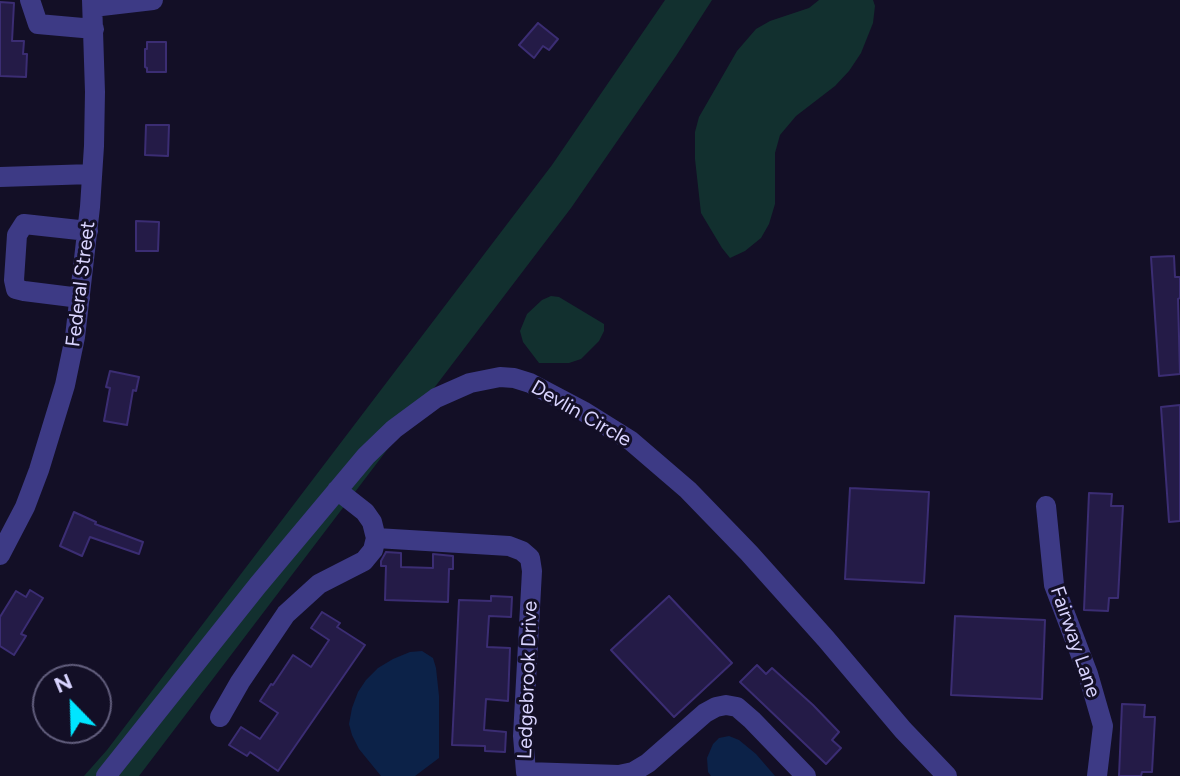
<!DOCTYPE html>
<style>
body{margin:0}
#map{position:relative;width:1180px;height:776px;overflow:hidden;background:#130f26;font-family:Figtree,sans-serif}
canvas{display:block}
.north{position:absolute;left:32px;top:664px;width:80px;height:80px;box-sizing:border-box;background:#130f26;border:2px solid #625e7d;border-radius:50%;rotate:337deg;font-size:22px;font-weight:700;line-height:32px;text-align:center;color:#d9d4ff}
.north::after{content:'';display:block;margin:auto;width:28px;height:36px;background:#00e5ff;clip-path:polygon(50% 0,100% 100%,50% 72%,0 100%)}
</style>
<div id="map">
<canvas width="1180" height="776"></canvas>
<div class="north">N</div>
</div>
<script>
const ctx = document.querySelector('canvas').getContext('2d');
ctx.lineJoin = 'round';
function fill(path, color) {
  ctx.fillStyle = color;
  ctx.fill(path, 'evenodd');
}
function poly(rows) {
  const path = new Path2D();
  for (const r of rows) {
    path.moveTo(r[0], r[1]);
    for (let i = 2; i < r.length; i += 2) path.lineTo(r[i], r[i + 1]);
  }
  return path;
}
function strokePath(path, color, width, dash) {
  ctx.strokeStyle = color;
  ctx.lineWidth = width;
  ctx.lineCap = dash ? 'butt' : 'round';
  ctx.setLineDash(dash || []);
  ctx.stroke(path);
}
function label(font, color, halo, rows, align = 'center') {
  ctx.font = font + ' Figtree,sans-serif';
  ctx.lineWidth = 6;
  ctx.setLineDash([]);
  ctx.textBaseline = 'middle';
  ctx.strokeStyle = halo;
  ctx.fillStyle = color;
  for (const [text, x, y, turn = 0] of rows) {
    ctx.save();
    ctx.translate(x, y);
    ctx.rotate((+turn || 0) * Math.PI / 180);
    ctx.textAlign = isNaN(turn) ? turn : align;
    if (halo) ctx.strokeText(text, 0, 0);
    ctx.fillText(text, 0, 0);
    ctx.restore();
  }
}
const green = poly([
 [665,0,712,0,676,56,571,208,139,776,84,776,107,750,552,165],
 [819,0,873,0,875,6,873,23,861,53,849,71,835,86,796,116,780,135,775,153,775,204,769,224,761,238,745,251,730,258,722,248,701,213,695,159,695,132,699,117,737,51,756,29,770,21,809,8],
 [551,296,559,297,604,324,604,331,599,341,581,359,569,363,539,363,523,342,520,331,527,314,542,300]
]);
const water = poly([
 [422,651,433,658,436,668,439,696,439,758,415,776,381,776,359,749,352,735,349,724,352,708,358,692,366,680,378,668,393,659,410,652],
 [729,736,739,740,756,754,775,776,711,776,708,772,707,758,713,744,719,738]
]);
const building = poly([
 [0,2,14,3,12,41,24,41,23,54,27,54,26,77,0,76,0,2],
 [538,23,558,39,549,50,543,46,534,58,519,45,538,23],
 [147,42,166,42,166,72,147,72,147,68,145,67,145,49,147,49,147,42],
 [146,125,169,125,168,156,145,155,146,125],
 [136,221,159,222,158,251,136,251,136,221],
 [1174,256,1175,277,1180,277,1180,298,1178,299,1180,374,1159,376,1151,257,1174,256],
 [110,371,139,377,136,391,133,390,127,425,104,421,110,388,106,387,110,371],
 [1180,405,1180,521,1169,522,1161,407,1180,405],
 [850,488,929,492,924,583,845,579,850,488],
 [1089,493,1112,494,1111,506,1123,506,1118,598,1109,598,1108,611,1084,610,1089,493],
 [74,512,96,522,95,524,143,542,139,554,90,537,82,556,60,546,74,512],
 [386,552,401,553,401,567,433,568,433,554,453,556,453,569,449,569,448,602,385,600,386,566,381,566,381,561,386,552],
 [30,590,43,598,21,634,26,636,14,655,0,646,0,617,16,591,26,597,30,590],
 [491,596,512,597,511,617,489,616,487,647,510,648,508,701,486,699,484,730,506,732,505,752,485,751,485,746,452,745,459,600,491,601,491,596],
 [669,596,732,663,674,717,611,650,669,596],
 [322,612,340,623,337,627,365,645,278,771,250,752,247,756,229,745,241,727,260,739,278,713,260,701,271,684,273,685,293,655,311,667,329,640,311,628,322,612],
 [955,616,1045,620,1042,699,951,695,955,616],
 [757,665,766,674,772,668,813,705,839,732,832,740,841,748,826,764,740,682,757,665],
 [1122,704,1145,705,1144,717,1155,717,1152,772,1142,772,1141,776,1119,776,1122,704]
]);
const minor = poly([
 [30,0,38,24,94,29],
 [93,7,153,0],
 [0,177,92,174],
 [80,298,24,291,16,289,14,280,17,235,24,224,88,231],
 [337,490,365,512,372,522,376,538],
 [1046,506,1054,585,1088,674,1103,726,1097,776],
 [0,555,25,507,39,470,65,385,75,337,90,207,94,146,95,92,92,0],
 [220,717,240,682,286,614,319,584,364,561,373,550,376,538,509,546,522,551,530,558,532,571,523,736,526,772,619,775,633,772,648,763,705,713,716,707,726,705,737,707,752,720,806,776],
 [106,776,258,585,366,456,394,429,436,398,470,383,500,377,514,378,530,383,583,411,631,441,688,490,749,553,826,639,903,730,947,776]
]);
const streetNames = [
 ["Federal Street",81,284,-83],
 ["Devlin Circle",581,414,30],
 ["Fairway Lane",1075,642,71],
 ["Ledgebrook Drive",528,680,-88]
];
fill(green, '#12302f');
fill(water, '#0c2248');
fill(building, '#241b47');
strokePath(building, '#3b2d73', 2);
strokePath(minor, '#3d3a85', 20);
label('20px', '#d9d4ff', '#130f26', streetNames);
</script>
